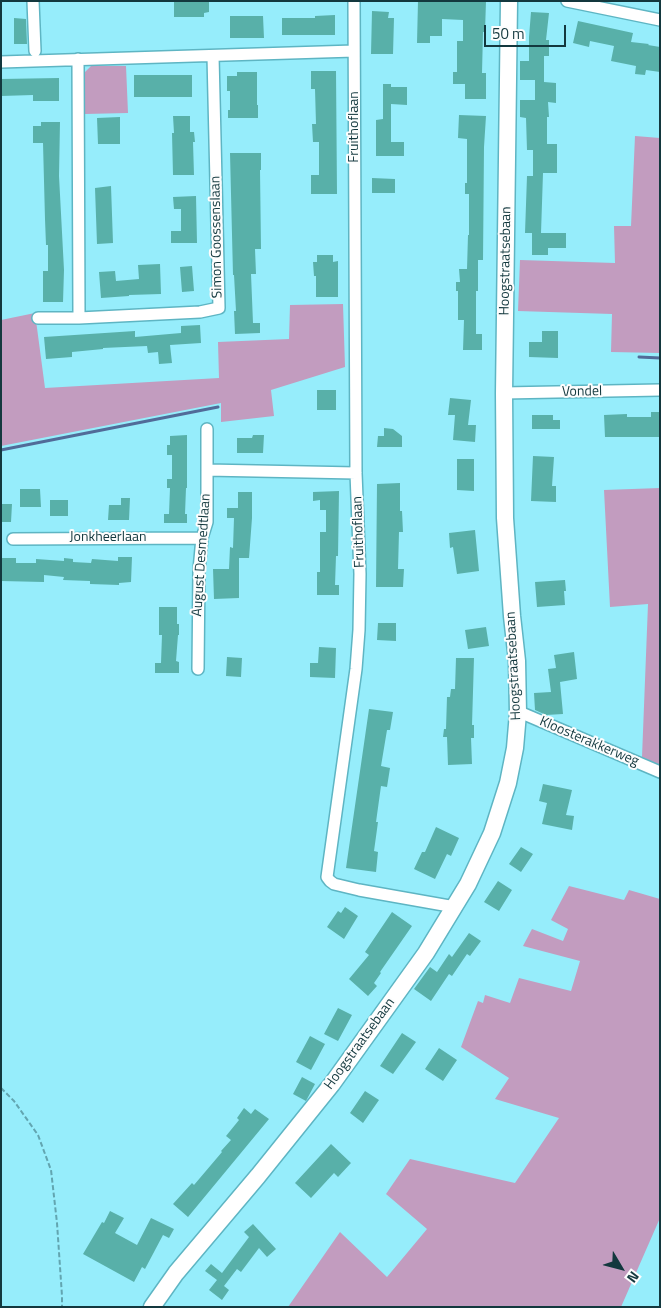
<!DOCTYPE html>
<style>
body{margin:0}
#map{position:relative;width:661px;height:1308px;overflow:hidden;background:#96edfb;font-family:"Titillium Web",sans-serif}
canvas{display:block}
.frame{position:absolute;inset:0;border:2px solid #13383e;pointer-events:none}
.north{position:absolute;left:596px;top:1243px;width:50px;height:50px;-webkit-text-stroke:4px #fdfdfd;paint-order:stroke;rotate:127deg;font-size:14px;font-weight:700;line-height:20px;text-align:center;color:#13383e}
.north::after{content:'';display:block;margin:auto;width:18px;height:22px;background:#13383e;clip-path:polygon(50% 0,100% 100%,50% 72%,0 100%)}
.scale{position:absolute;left:484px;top:25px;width:82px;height:22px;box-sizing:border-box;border:2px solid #13383e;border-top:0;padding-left:6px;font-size:15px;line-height:18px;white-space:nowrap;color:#13383e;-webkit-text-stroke:4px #fdfdfd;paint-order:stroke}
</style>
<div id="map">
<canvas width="661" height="1308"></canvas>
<div class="frame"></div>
<div class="north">N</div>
<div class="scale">50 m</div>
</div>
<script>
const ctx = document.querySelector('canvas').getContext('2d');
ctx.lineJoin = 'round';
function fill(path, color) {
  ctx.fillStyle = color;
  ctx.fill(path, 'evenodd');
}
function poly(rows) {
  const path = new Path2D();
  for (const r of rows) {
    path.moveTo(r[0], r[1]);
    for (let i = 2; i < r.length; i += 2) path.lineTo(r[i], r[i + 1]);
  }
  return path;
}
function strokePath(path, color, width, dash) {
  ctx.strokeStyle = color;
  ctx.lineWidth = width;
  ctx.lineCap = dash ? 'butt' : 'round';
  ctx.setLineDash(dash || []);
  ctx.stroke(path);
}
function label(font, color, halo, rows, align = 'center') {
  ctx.font = font + ' "Titillium Web",sans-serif';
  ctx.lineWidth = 4;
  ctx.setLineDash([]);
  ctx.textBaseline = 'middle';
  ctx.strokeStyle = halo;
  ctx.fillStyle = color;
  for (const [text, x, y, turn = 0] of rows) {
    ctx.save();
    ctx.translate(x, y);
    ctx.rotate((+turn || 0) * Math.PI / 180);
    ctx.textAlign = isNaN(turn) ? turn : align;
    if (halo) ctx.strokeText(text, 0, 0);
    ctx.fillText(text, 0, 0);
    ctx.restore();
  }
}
const green = poly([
 [91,66,126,66,128,113,85,114,84,73],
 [635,136,660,138,660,353,611,352,612,314,518,311,520,260,615,263,614,226,631,226],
 [343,304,345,367,271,390,274,416,221,422,221,403,1,446,1,320,35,313,45,388,219,378,218,342,289,339,290,305],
 [660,488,660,765,642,757,648,604,610,607,604,490],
 [569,886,624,900,629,890,660,899,660,1218,621,1307,288,1307,340,1232,387,1277,427,1229,386,1194,410,1159,515,1183,559,1118,495,1099,509,1078,461,1047,478,1001,483,1003,485,995,510,1003,519,978,571,991,580,961,523,946,532,929,563,941,568,929,551,920]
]);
const stream = poly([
 [639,357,660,358],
 [1,450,218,407]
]);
const building = poly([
 [174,1,209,1,209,12,204,13,204,17,174,17],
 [418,1,486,1,485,32,483,32,482,73,486,73,486,99,465,99,465,84,453,84,453,72,457,72,457,41,463,41,463,20,442,19,442,36,430,36,430,43,417,43],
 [372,11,389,12,388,18,394,18,393,54,371,54],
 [531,12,549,13,546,40,549,40,549,56,544,56,544,82,556,83,556,103,548,102,549,117,547,117,547,144,557,144,557,173,543,173,541,233,566,233,566,248,548,248,548,255,532,255,532,233,525,233,527,176,533,176,533,150,527,150,526,118,520,117,520,100,535,100,535,80,520,80,520,61,529,61,529,37],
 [335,15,335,35,282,35,282,18,315,18,315,16],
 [230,16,263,16,264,38,230,38],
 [14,18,26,19,27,44,14,44],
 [578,21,633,33,631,42,649,44,648,45,660,47,660,72,646,70,645,75,635,74,636,66,611,61,614,46,590,41,589,47,573,43],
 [311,71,336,71,337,194,311,194,311,175,319,175,319,142,313,142,312,124,316,124,315,89,311,89],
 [237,72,257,72,257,105,258,105,258,118,228,118,228,110,230,110,230,91,227,91,227,76,237,76],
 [134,75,192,75,192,97,134,97],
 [59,78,59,101,33,101,33,95,1,96,1,79],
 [383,84,391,84,391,87,407,87,407,105,391,104,391,142,404,142,404,156,376,156,376,120,383,119],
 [459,115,486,116,484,147,483,260,478,260,478,291,476,291,476,334,482,334,482,350,463,350,464,320,458,320,458,291,456,291,456,282,460,282,459,269,467,269,468,235,469,235,469,194,465,194,465,183,467,183,467,139,458,138],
 [173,116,190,116,190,132,194,132,195,142,193,142,194,175,173,175,172,133,174,133],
 [120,117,120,144,98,144,97,118],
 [41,122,60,122,59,176,64,270,63,302,43,302,43,271,48,271,48,245,46,245,45,219,43,143,33,143,33,126,41,126],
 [230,153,261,153,261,170,260,170,261,249,255,249,256,274,251,274,253,323,260,323,260,333,235,334,234,311,236,311,234,275,233,275],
 [372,178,395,179,395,193,372,193],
 [111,186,113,243,97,244,95,188],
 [196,196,197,243,171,243,171,231,181,231,181,209,174,209,173,197],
 [317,255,333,255,333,262,338,261,338,297,316,297,316,276,314,276,313,262,317,262],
 [160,264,161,294,129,295,129,296,101,298,99,272,115,271,116,281,139,279,138,265],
 [192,266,194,291,182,292,180,267],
 [200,325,201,343,170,345,172,363,159,364,158,352,148,353,147,346,103,348,103,349,72,352,72,357,46,359,44,337,135,331,135,337,181,333,181,326],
 [542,331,558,331,558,358,529,357,529,342,542,342],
 [317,390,336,390,336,410,317,410],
 [450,398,471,400,468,425,476,425,475,442,453,440,455,415,448,415],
 [651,412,660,412,660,437,605,437,604,415,627,414,627,417,651,417],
 [532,415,553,415,553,420,560,420,560,429,532,429],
 [384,428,393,429,402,436,402,447,377,447,378,436,384,436],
 [187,435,187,488,186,488,185,514,187,514,187,523,164,523,164,514,169,514,170,488,167,488,167,479,172,479,172,455,167,455,167,445,170,445,170,436],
 [253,435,264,435,263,453,237,453,237,438,252,438],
 [533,456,554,457,552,486,556,486,556,502,531,501],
 [457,459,474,459,474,491,457,490],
 [400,483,400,511,402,511,403,532,399,532,398,569,404,569,403,587,376,587,377,484],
 [20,489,40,489,41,507,20,507],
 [339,491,338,556,336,556,335,585,339,585,339,595,317,595,317,572,320,572,320,532,326,532,326,510,320,510,320,500,313,501,313,492],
 [238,492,252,492,252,518,249,558,239,558,239,598,214,599,213,569,229,569,230,547,233,548,234,518,227,518,227,508,238,508],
 [121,498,130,498,129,520,108,520,109,505,121,505],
 [50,500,68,500,68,516,50,516],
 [1,504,12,504,11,522,1,522],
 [475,530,479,571,457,574,453,547,450,548,449,533],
 [118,557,132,557,131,582,119,583,119,585,90,584,90,581,63,580,64,577,44,575,44,582,1,581,1,558,16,558,16,563,36,563,36,559,64,561,64,558,73,559,73,562,91,563,92,559,118,561],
 [565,580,566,591,564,591,565,605,537,607,535,582],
 [159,607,177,607,177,624,179,624,179,635,178,635,176,661,179,662,179,673,155,673,155,663,161,663,162,635,159,635],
 [378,623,396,623,396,641,377,640],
 [486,627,489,646,468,649,465,630],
 [319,647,336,648,335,678,310,677,310,663,318,663],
 [574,652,577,679,560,682,563,714,546,715,535,710,534,693,551,692,548,669,556,668,554,655],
 [227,657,242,658,241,677,226,676],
 [456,658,474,658,472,725,474,725,474,738,471,738,472,764,448,765,447,737,443,737,444,729,446,729,447,697,450,697,451,689,455,689],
 [369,709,393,712,390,730,387,730,381,766,390,768,387,787,381,786,376,822,378,822,374,851,378,852,376,872,346,868],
 [543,784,572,790,566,815,574,816,572,830,542,824,547,803,539,801],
 [436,827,459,838,451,856,447,854,435,879,414,869,422,852,425,852],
 [521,847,533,854,521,872,509,864],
 [498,881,512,890,499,911,484,902],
 [345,907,358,916,344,939,327,927,338,911,341,913],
 [392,912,412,926,380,972,381,973,374,983,377,986,368,996,349,979,369,955,365,952],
 [469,933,481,941,470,956,467,954,452,976,449,974,431,1001,414,989,430,967,437,972,449,954,452,957],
 [338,1008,352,1015,338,1041,324,1034],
 [402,1033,416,1042,393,1074,380,1066],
 [310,1036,325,1044,311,1070,296,1062],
 [439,1048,457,1060,443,1081,425,1069],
 [302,1077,315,1084,306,1101,293,1094],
 [365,1091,379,1100,363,1123,350,1113],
 [244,1108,251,1114,255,1109,269,1119,188,1217,173,1204,192,1183,194,1185,222,1152,221,1151,231,1140,226,1136,239,1120,237,1118],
 [331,1144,351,1163,338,1177,334,1173,311,1198,295,1183],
 [110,1211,124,1218,115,1233,137,1245,151,1218,174,1229,169,1238,163,1235,145,1269,142,1267,134,1282,83,1254,102,1222,104,1223],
 [253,1224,276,1249,267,1257,259,1248,241,1272,237,1269,224,1286,229,1290,222,1300,209,1290,217,1280,205,1271,211,1264,222,1273,249,1237,244,1232]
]);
const path = poly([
 [1,1088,14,1101,38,1135,51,1170,57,1223,62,1296,62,1307]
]);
const minor = poly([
 [33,1,35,51],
 [354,1,356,473,360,574,359,630,356,669,327,877,330,881,334,884,359,890,455,907],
 [567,1,660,20],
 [78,59,79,318],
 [1,62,354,51],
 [38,318,79,318,200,312,219,308,213,56],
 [504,393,660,390],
 [207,470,356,473],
 [13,539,202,538],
 [198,669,199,570,202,538,207,522,207,429],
 [518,713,524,714,660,772]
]);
const secondary = poly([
 [152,1307,176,1273,258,1176,332,1084,426,953,468,884,492,833,508,783,515,748,518,713,517,661,512,616,505,518,504,393,509,1]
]);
const streetNames = [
 ["Fruithoflaan",355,127,-90],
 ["Simon Goossenslaan",217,237,-91],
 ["Hoogstraatsebaan",506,261,-89],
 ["Vondel",582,392,-1],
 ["Fruithoflaan",359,532,-92],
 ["Jonkheerlaan",108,538],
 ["August Desmedtlaan",202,555,-86],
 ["Hoogstraatsebaan",514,666,-93],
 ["Kloosterakkerweg",589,742,23],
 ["Hoogstraatsebaan",360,1044,-54]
];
fill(green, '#c29cbf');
strokePath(stream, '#516b98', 3);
fill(building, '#58b0a9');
strokePath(minor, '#5eb5c3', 14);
strokePath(secondary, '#5eb5c3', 19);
strokePath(path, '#62a5b0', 2, [5, 2.5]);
strokePath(minor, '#fff', 11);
strokePath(secondary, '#fff', 16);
label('14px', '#13383e', '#fdfdfd', streetNames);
</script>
